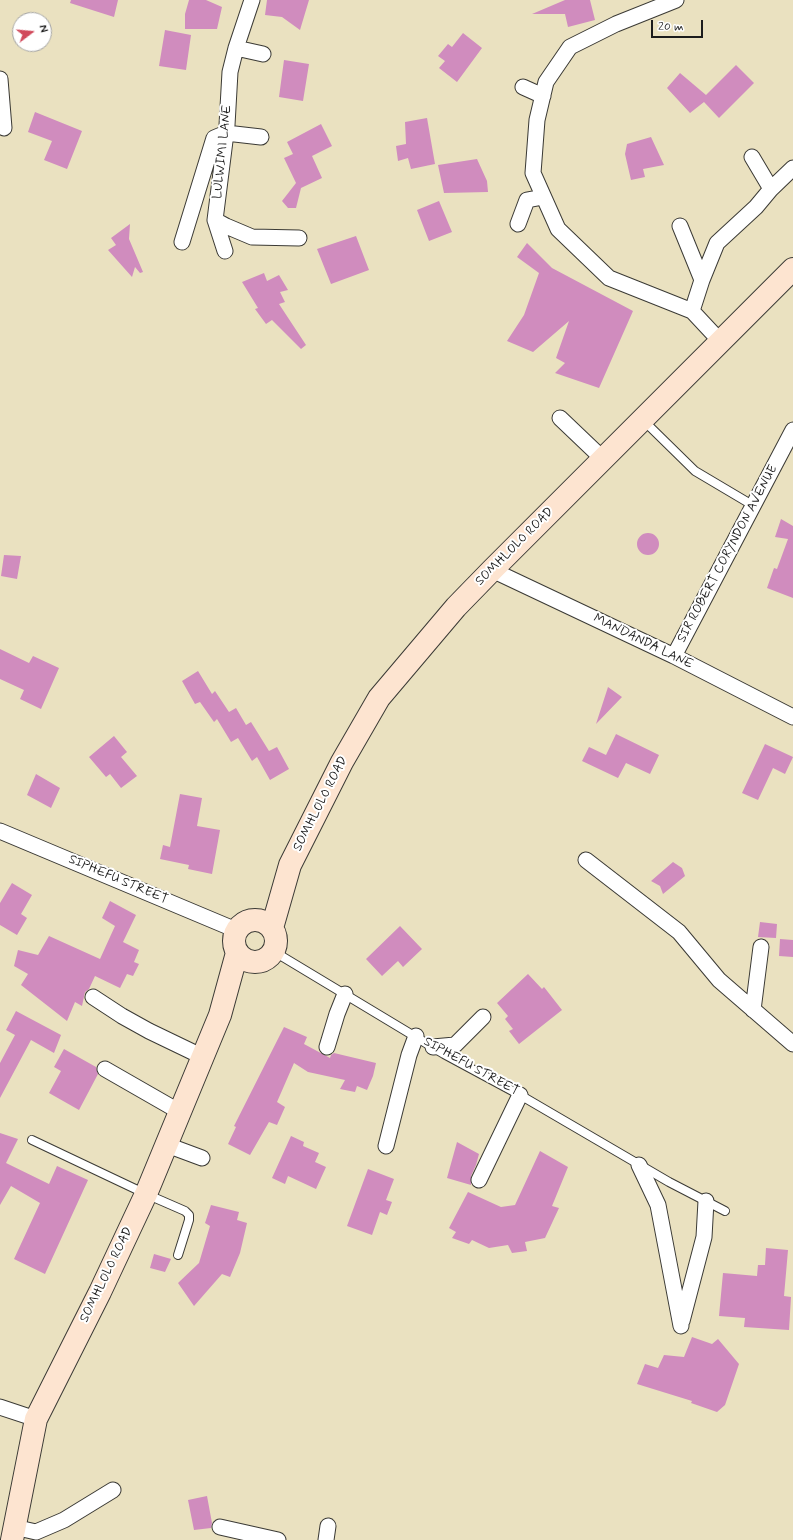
<!DOCTYPE html>
<style>
body{margin:0}
#map{position:relative;width:793px;height:1540px;overflow:hidden;background:#eae1c0;font-family:Mynerve,sans-serif}
canvas{display:block}
.north{position:absolute;left:12px;top:12px;width:40px;height:40px;box-sizing:border-box;background:#fff;border:1px solid #a4a4a4;border-radius:50%;rotate:74deg;font-size:11px;font-weight:700;line-height:16px;text-align:center;color:#1c1c1c}
.north::after{content:'';display:block;margin:auto;width:14px;height:18px;background:#d1495b;clip-path:polygon(50% 0,100% 100%,50% 72%,0 100%)}
.scale{position:absolute;left:651px;top:20px;width:52px;height:18px;box-sizing:border-box;border:2px solid #1c1c1c;border-top:0;padding-left:5px;font-size:12px;line-height:14px;white-space:nowrap;color:#1c1c1c;-webkit-text-stroke:3px #fff;paint-order:stroke}
</style>
<div id="map">
<canvas width="793" height="1540"></canvas>
<div class="north">N</div>
<div class="scale">20 m</div>
</div>
<script>
const ctx = document.querySelector('canvas').getContext('2d');
ctx.lineJoin = 'round';
function fill(path, color) {
  ctx.fillStyle = color;
  ctx.fill(path, 'evenodd');
}
function poly(rows) {
  const path = new Path2D();
  for (const r of rows) {
    if (r.length === 3) {
      path.moveTo(r[0] + r[2], r[1]);
      path.arc(r[0], r[1], r[2], 0, 2 * Math.PI);
      continue;
    }
    path.moveTo(r[0], r[1]);
    for (let i = 2; i < r.length; i += 2) path.lineTo(r[i], r[i + 1]);
  }
  return path;
}
function strokePath(path, color, width, dash) {
  ctx.strokeStyle = color;
  ctx.lineWidth = width;
  ctx.lineCap = dash ? 'butt' : 'round';
  ctx.setLineDash(dash || []);
  ctx.stroke(path);
}
function label(font, color, halo, rows, align = 'center') {
  ctx.font = font + ' Mynerve,sans-serif';
  ctx.lineWidth = 4;
  ctx.setLineDash([]);
  ctx.textBaseline = 'middle';
  ctx.strokeStyle = halo;
  ctx.fillStyle = color;
  for (const [text, x, y, turn = 0] of rows) {
    ctx.save();
    ctx.translate(x, y);
    ctx.rotate((+turn || 0) * Math.PI / 180);
    ctx.textAlign = isNaN(turn) ? turn : align;
    if (halo) ctx.strokeText(text, 0, 0);
    ctx.fillText(text, 0, 0);
    ctx.restore();
  }
}
const building = poly([
 [71,0,118,0,114,17,70,3],
 [189,0,206,0,222,7,217,29,185,29,185,14],
 [267,0,309,0,300,30,282,17,265,15],
 [565,0,590,0,595,20,568,27,565,14,532,14],
 [165,30,191,35,186,70,159,66],
 [463,33,482,48,457,82,439,68,445,61,438,56,448,44,452,47],
 [284,60,309,64,303,101,279,97],
 [736,65,754,83,719,118,704,102,690,113,667,88,680,73,706,95],
 [35,112,82,131,67,169,44,160,52,141,28,132],
 [427,118,435,164,411,169,408,158,398,161,396,146,406,144,405,122],
 [321,124,332,146,312,156,322,178,301,188,296,208,288,208,282,201,296,183,284,158,293,154,287,142],
 [651,137,664,165,643,169,645,177,631,180,625,154,627,144],
 [477,159,487,181,488,192,444,193,438,165],
 [439,201,452,232,429,241,417,210],
 [130,224,129,239,143,272,140,273,135,267,132,277,108,250,116,245,111,238],
 [356,236,369,270,331,284,317,249],
 [527,243,552,268,633,311,599,388,555,373,565,363,556,358,569,321,533,352,507,341,524,315,539,273,517,257],
 [264,273,267,281,279,275,288,290,280,292,285,302,279,304,306,345,301,349,272,320,266,324,255,309,258,308,242,282],
 [781,519,793,526,793,598,767,588,774,568,777,569,788,539,775,537],
 [648,544,11],
 [4,555,21,556,17,579,1,576],
 [0,649,29,663,33,656,59,668,41,709,20,699,24,690,0,679],
 [198,671,212,694,215,691,229,712,236,708,246,725,251,722,269,751,277,747,289,769,270,780,257,757,252,761,238,738,231,742,217,719,214,722,200,702,195,704,182,681],
 [608,687,622,697,596,724],
 [616,734,659,755,650,774,626,763,618,778,582,761,589,747,606,755],
 [114,736,127,752,121,757,137,776,121,788,110,774,106,777,89,757],
 [765,744,793,757,785,774,773,768,758,800,742,793],
 [36,774,60,788,51,808,27,795],
 [180,794,202,798,197,826,220,830,212,874,188,869,189,865,160,859,163,845,170,847],
 [673,862,682,868,685,876,663,894,660,886,651,881],
 [12,883,32,895,21,914,27,918,17,935,0,925,0,903],
 [110,901,136,915,123,942,139,950,134,962,139,964,133,976,127,974,120,988,95,976,89,989,85,992,82,1006,75,1002,67,1021,21,985,28,974,14,966,18,950,38,955,49,936,100,959,115,926,102,918],
 [760,922,777,924,776,938,758,937],
 [400,926,422,949,403,967,398,961,382,976,366,959],
 [780,939,793,940,793,957,779,956],
 [528,974,542,989,544,987,562,1010,519,1044,509,1031,513,1029,505,1019,508,1016,497,1003],
 [16,1011,61,1035,54,1053,31,1040,0,1098,0,1063,15,1035,6,1030],
 [284,1027,307,1037,304,1044,330,1058,331,1055,334,1053,376,1063,373,1076,367,1090,357,1086,355,1092,340,1089,345,1080,308,1072,294,1063,277,1102,285,1107,277,1125,269,1122,250,1155,228,1144,236,1127,234,1126],
 [64,1049,96,1067,98,1074,79,1110,49,1093,61,1071,54,1067],
 [0,1133,18,1139,6,1163,49,1184,57,1166,88,1180,45,1274,14,1259,40,1203,11,1186,0,1205],
 [291,1136,304,1142,303,1146,319,1153,315,1162,326,1167,316,1189,288,1176,285,1184,272,1178],
 [457,1142,479,1154,476,1165,471,1176,471,1185,447,1178],
 [540,1151,568,1167,552,1206,559,1208,545,1238,525,1242,527,1251,512,1253,508,1245,489,1248,472,1240,469,1244,452,1238,456,1232,449,1228,468,1192,501,1207,515,1205],
 [368,1169,394,1179,386,1200,392,1202,387,1215,380,1212,372,1235,347,1226],
 [211,1205,239,1212,237,1220,247,1223,240,1253,230,1277,222,1274,194,1306,178,1283,199,1263,210,1226,205,1223],
 [766,1248,788,1250,784,1296,791,1297,789,1330,744,1327,745,1318,719,1316,723,1273,757,1276,758,1265,765,1265],
 [154,1254,171,1259,165,1272,150,1268],
 [692,1337,712,1344,718,1339,739,1364,725,1405,717,1412,691,1403,692,1401,637,1384,645,1364,658,1368,664,1355,684,1357],
 [207,1496,212,1523,211,1528,194,1530,188,1500]
]);
const service = poly([
 [643,420,695,471,754,506],
 [273,951,444,1054,520,1095,669,1182,725,1211],
 [32,1140,146,1194,185,1211,189,1215,189,1220,178,1255]
]);
const minor = poly([
 [252,0,236,48,230,72,227,125,215,220,226,226,252,237,299,238],
 [676,0,616,24,570,47,546,82,537,120,533,173,558,229,609,278,692,311,720,341],
 [236,48,263,54],
 [0,79,4,128],
 [523,87,543,96],
 [752,157,771,189],
 [215,220,225,251],
 [518,224,527,200,543,197],
 [680,226,702,280],
 [182,242,214,138,226,133,261,137],
 [692,311,702,280,717,243,756,207,771,189,793,168],
 [560,418,603,459],
 [492,570,674,656,793,717],
 [674,656,793,430],
 [0,831,236,930],
 [586,860,679,932,719,980,793,1044],
 [93,997,122,1016,149,1031,203,1057],
 [753,1010,761,947],
 [327,1047,337,1014,345,994],
 [433,1047,455,1045,483,1017],
 [105,1069,180,1112],
 [167,1145,202,1158],
 [386,1146,409,1055,416,1036],
 [639,1165,658,1205,681,1326],
 [479,1180,520,1095],
 [682,1321,704,1237,706,1201],
 [0,1407,36,1419],
 [14,1527,36,1532,64,1520,113,1490],
 [220,1527,278,1540],
 [326,1540,328,1526]
]);
const secondary = poly([
 [255,941,21],
 [272,928,290,865,342,762,379,698,456,607,492,570,793,269],
 [12,1540,36,1419,100,1292,146,1194,220,1015,237,953]
]);
const streetNames = [
 ["LULWIMI LANE",223,152,-84],
 ["SOMHLOLO ROAD",515,547,-45],
 ["SIR ROBERT CORYNDON AVENUE",728,554,-62],
 ["MANDANDA LANE",643,642,26],
 ["SOMHLOLO ROAD",321,804,-63],
 ["SIPHEFU STREET",118,880,23],
 ["SIPHEFU STREET",471,1067,29],
 ["SOMHLOLO ROAD",107,1275,-64]
];
fill(building, '#d08cbe');
strokePath(service, '#3b3a35', 10);
strokePath(minor, '#3b3a35', 17);
strokePath(secondary, '#3b3a35', 24);
strokePath(service, '#fff', 8);
strokePath(minor, '#fff', 15);
strokePath(secondary, '#fde4d0', 22);
label('13px', '#1c1c1c', '#fff', streetNames);
</script>
